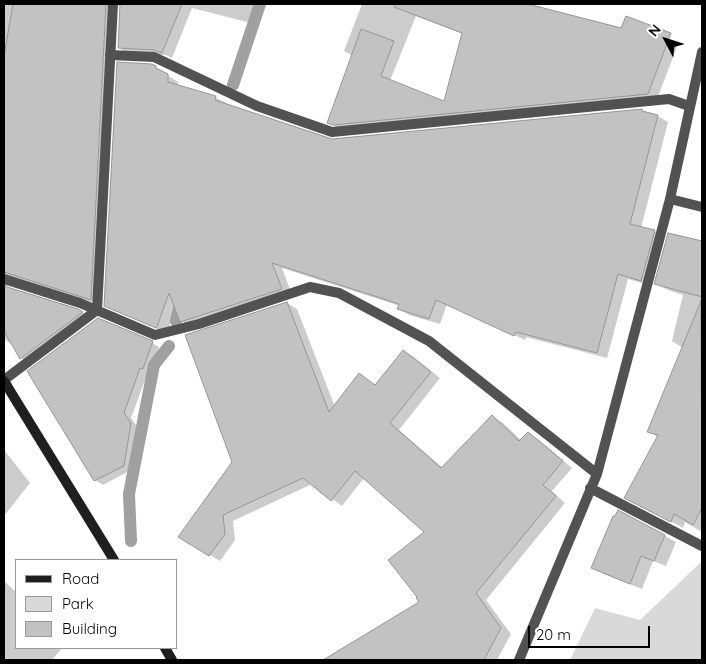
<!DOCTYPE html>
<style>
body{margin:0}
#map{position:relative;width:706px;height:664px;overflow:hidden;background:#fff;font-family:Quicksand,sans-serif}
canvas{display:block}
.frame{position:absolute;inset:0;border:5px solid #000;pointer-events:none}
.legend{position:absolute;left:15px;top:559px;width:162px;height:90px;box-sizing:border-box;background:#fff;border:1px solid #999;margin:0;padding:6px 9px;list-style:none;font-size:15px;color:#000}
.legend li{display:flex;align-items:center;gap:10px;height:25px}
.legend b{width:25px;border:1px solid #999}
.north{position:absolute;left:641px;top:15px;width:50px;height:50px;-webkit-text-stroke:4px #fff;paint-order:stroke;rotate:310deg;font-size:14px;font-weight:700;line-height:20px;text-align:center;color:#000}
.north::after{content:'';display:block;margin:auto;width:18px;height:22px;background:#000;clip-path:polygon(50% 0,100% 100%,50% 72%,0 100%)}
.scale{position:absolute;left:528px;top:626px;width:122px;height:22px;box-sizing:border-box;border:2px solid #000;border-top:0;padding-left:6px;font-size:15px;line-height:18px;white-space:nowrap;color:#000;-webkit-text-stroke:4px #fff;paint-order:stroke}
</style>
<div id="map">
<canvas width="706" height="664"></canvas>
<div class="frame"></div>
<ul class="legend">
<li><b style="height:6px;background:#1f1f1f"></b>Road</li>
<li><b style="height:14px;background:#d9d9d9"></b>Park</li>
<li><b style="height:14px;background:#c2c2c2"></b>Building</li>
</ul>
<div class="north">N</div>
<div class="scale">20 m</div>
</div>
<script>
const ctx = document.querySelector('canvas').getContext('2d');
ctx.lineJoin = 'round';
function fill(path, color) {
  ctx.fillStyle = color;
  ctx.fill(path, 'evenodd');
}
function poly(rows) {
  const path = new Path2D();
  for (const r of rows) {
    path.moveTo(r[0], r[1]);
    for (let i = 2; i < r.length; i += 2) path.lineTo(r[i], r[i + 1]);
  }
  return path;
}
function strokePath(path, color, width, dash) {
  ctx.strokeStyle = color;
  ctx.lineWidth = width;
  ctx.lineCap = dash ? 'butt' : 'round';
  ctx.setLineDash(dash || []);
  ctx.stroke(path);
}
const green = poly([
 [700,563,702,564,702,660,570,660,595,608,640,620]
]);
const shadow = poly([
 [4,4,259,4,259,6,256,6,251,23,192,8,172,58,166,55,129,54,119,48,120,5,117,6,101,305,17,278,10,279,7,287,9,289,83,313,92,318,32,364,21,358,14,346,4,339],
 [362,4,523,4,668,41,677,47,657,99,338,128,328,122,353,56,344,51],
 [416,16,463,34,445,103,390,81],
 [152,65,178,82,178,86,215,97,226,103,225,105,332,140,642,110,649,114,658,116,668,122,641,228,654,231,665,237,652,286,628,279,607,358,526,337,525,340,447,304,440,324,409,315,399,309,400,306,282,268,292,295,191,327,181,321,176,308,167,333,116,311,105,305],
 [669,235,702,243,702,532,685,522,683,528,638,504,658,437,649,432,683,348,672,341,683,295,668,290,656,284],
 [287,303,297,309,335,407,359,375,376,386,404,351,414,357,440,378,399,430,443,468,493,417,503,423,522,441,528,433,538,439,572,468,552,491,565,503,486,600,511,634,497,660,326,660,421,602,426,532,364,478,342,506,312,484,233,521,235,540,220,561,180,536,234,462],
 [152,343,159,347,151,372,148,372,131,418,138,428,131,470,103,485,95,480,29,371],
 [4,450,30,483,4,516],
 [665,536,676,542,666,566,653,561,642,589,604,574,593,567],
 [4,581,16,592,16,648,62,648,52,660,4,660]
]);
const stream = poly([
 [233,85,260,4],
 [176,321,181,300],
 [131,541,129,494,154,365,169,346]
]);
const building = poly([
 [13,4,106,4,91,300,4,272,4,56,13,4],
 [120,4,182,4,162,53,154,50,118,48,120,4],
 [395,4,528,4,621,28,626,16,671,33,648,94,333,125,327,123,361,29,394,41,381,76,444,101,462,33,394,7,395,4],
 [117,62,152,64,156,66,156,68,168,74,168,82,216,96,215,100,332,139,642,109,642,111,658,115,630,224,655,230,641,281,618,274,597,353,516,332,514,336,436,300,429,319,397,309,399,304,272,263,282,289,180,322,169,293,157,327,156,328,104,306,117,62],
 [668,233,702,241,702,297,654,284,668,233],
 [4,286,78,309,83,312,20,359,4,331,4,286],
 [701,301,702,508,693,525,674,514,671,522,624,498,658,435,647,432,701,301],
 [287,302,329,412,359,373,375,385,403,350,431,372,390,423,441,468,492,415,519,441,528,432,563,461,543,485,556,496,476,593,501,628,484,660,323,660,419,602,416,598,417,597,388,560,424,532,355,471,331,501,303,478,223,515,225,534,209,556,178,537,232,462,185,335,287,302],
 [98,318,153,341,143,369,140,368,124,413,131,423,124,466,94,481,27,371,98,318],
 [618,510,665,535,654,561,641,556,630,584,591,568,613,516,615,516,618,510]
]);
const street = poly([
 [110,55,154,57,257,106,332,132,669,99,689,106],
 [670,199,702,207],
 [4,279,80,303,155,335,199,324,310,287,339,293,429,341,597,474],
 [4,380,97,310,113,4],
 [590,488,702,546],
 [519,660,597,474,670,199,702,52]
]);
const secondary = poly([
 [4,381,114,560],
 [165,648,172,660]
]);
fill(green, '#d9d9d9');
fill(shadow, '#0003');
strokePath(stream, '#a0a0a0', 12);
fill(building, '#c2c2c2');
strokePath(building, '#969696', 1);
strokePath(street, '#525252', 10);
strokePath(secondary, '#1f1f1f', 10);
</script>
